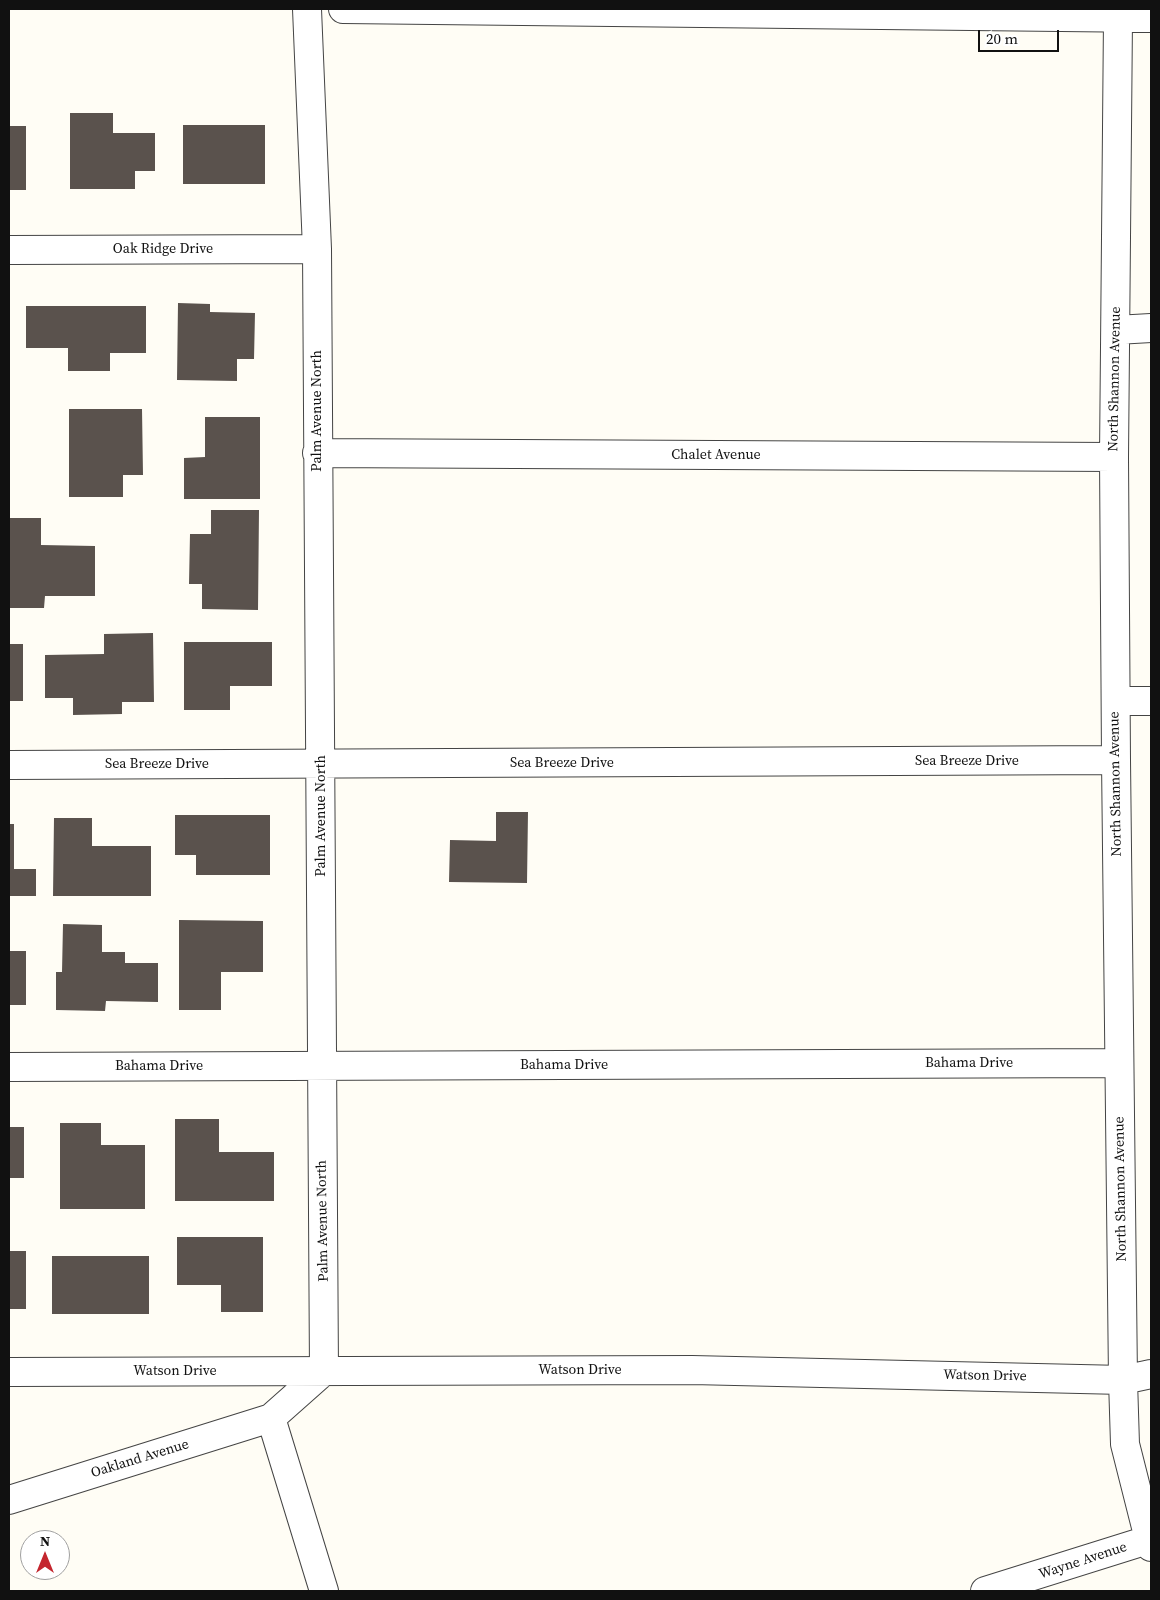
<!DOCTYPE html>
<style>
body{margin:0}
#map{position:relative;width:1160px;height:1600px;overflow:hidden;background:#fffdf5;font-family:"Source Serif 4",serif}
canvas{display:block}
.frame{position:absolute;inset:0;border:10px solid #111;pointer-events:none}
.north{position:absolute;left:20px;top:1530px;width:50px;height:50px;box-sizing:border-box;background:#fff;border:1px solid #a0a0a0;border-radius:50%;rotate:0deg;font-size:14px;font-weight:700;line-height:20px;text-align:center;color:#111}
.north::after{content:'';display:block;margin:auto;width:18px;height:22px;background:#c4262e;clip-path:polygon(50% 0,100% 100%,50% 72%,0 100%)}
.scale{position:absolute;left:978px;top:30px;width:81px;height:22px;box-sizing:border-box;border:2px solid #111;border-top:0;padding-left:6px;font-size:15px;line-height:18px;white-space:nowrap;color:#111;-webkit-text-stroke:4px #fff;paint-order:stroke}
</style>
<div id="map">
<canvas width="1160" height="1600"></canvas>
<div class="frame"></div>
<div class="north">N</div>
<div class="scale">20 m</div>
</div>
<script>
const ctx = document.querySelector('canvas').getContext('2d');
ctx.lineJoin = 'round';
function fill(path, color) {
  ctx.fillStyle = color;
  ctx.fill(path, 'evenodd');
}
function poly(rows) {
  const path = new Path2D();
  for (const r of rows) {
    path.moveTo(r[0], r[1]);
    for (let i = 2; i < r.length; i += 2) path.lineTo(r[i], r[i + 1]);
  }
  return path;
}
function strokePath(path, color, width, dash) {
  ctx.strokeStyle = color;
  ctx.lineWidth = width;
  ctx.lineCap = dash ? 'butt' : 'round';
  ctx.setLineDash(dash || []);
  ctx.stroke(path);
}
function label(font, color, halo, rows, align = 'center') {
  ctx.font = font + ' "Source Serif 4",serif';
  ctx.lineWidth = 5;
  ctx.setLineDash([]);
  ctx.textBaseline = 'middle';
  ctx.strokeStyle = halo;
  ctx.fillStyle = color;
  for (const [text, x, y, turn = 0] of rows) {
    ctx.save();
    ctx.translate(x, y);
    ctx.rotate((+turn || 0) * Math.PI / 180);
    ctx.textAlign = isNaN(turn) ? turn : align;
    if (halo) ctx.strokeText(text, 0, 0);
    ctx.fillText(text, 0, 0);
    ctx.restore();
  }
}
const building = poly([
 [70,113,113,113,113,133,155,133,155,171,135,171,135,189,70,189],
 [183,125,265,125,265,184,183,184],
 [9,126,26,126,26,190,9,190],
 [178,303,210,304,210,312,255,313,254,359,237,359,237,381,177,380],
 [26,306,146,306,146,353,110,353,110,371,68,371,68,348,26,348],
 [69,409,142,409,143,475,123,475,123,497,69,497],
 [205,417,260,417,260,499,184,499,184,458,205,457],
 [211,510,259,510,258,610,202,609,202,584,189,584,190,534,211,534],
 [9,518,41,518,41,545,95,546,95,596,45,596,44,608,9,608],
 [153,633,154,702,122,702,122,714,73,715,73,698,45,698,45,655,104,654,104,634],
 [184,642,272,642,272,686,230,686,230,710,184,710],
 [9,644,23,644,23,701,9,701],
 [496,812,528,812,527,883,449,882,450,840,496,841],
 [175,815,270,815,270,875,196,875,196,855,175,855],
 [54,818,92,818,92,846,151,846,151,896,53,896],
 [9,824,14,824,14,869,36,869,36,896,9,896],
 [179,920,263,921,263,972,221,972,221,1010,179,1010],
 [63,924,102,925,102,952,125,952,125,963,158,963,158,1002,106,1001,105,1011,56,1010,56,972,62,972],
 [9,951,26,951,26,1005,9,1005],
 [175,1119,219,1119,219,1152,274,1152,274,1201,175,1201],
 [60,1123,101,1123,101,1145,145,1145,145,1209,60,1209],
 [9,1127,24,1127,24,1178,9,1178],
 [177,1237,263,1237,263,1312,221,1312,221,1285,177,1285],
 [9,1251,26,1251,26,1309,9,1309],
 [52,1256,149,1256,149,1314,52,1314]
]);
const minor = poly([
 [307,9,317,249,324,1371,271,1418,324,1591],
 [343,9,1151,18],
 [1118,18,1114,457,1116,760,1123,1380,1125,1444,1151,1547],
 [9,250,317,249],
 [1116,330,1151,328],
 [317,453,1114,457],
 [1116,701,1151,701],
 [9,765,1116,760],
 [9,1067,1119,1063],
 [9,1372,692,1370,1123,1380,1151,1374],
 [9,1500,271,1418],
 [985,1591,1151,1539]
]);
const streetNames = [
 ["Oak Ridge Drive",163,249],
 ["North Shannon Avenue",1115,379,-89],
 ["Palm Avenue North",317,411,-90],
 ["Chalet Avenue",716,455],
 ["Sea Breeze Drive",967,761],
 ["Sea Breeze Drive",562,763],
 ["Sea Breeze Drive",157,764],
 ["North Shannon Avenue",1116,784,-91],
 ["Palm Avenue North",321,816,-90],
 ["Bahama Drive",969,1063],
 ["Bahama Drive",564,1065],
 ["Bahama Drive",159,1066],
 ["North Shannon Avenue",1121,1189,-91],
 ["Palm Avenue North",323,1221,-91],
 ["Watson Drive",580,1370],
 ["Watson Drive",175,1371],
 ["Watson Drive",985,1376,1],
 ["Oakland Avenue",140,1459,-17],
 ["Wayne Avenue",1083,1561,-18]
];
fill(building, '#5a524d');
strokePath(minor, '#444', 30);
strokePath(minor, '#fff', 28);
label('14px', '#111', '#fff', streetNames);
</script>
